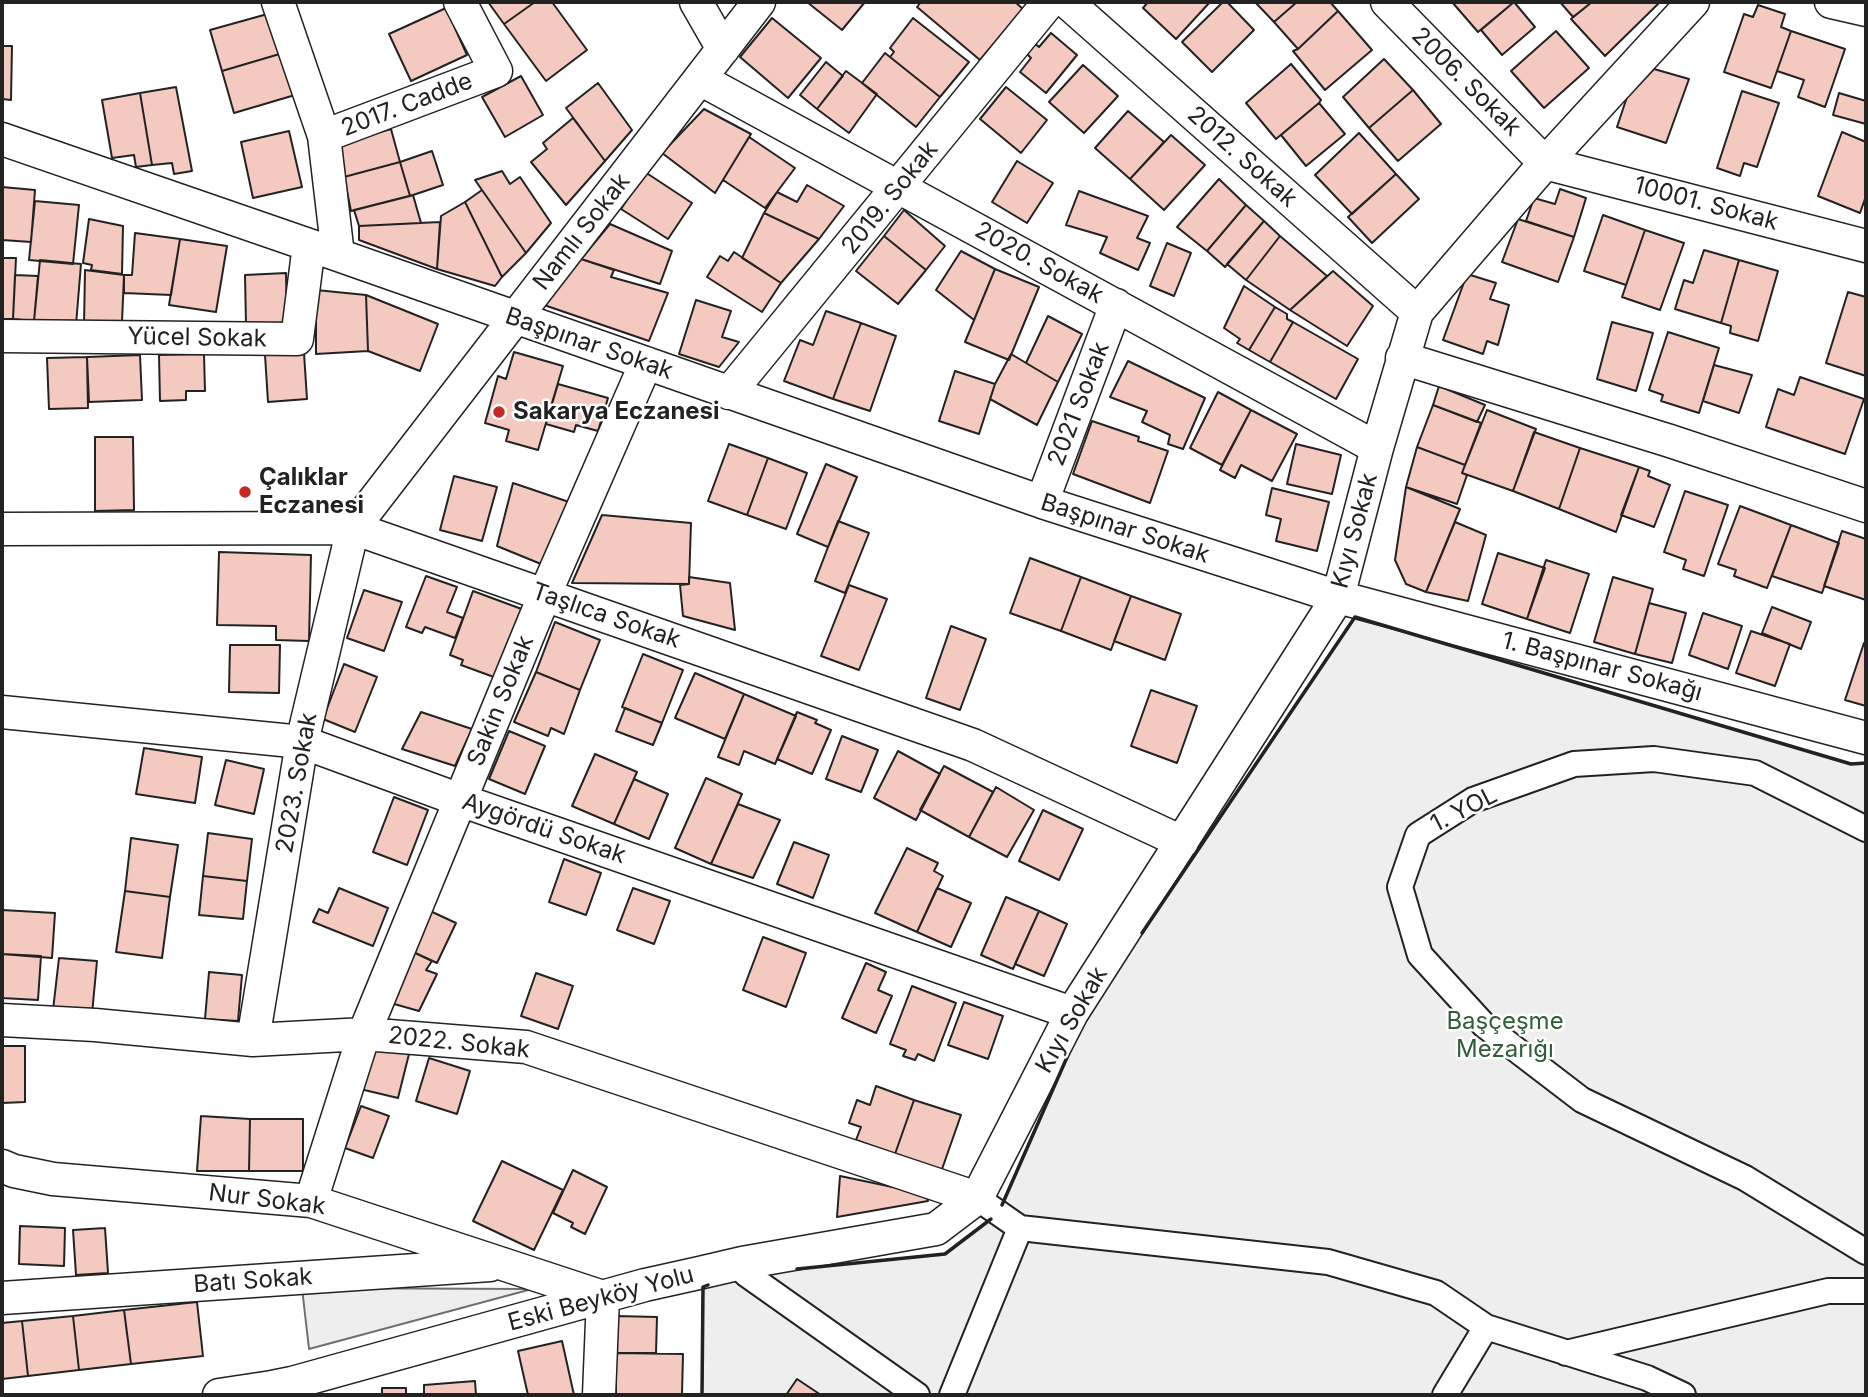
<!DOCTYPE html>
<meta charset="utf-8">
<style>
body{margin:0}
#map{position:relative;width:1868px;height:1397px;overflow:hidden;background:#fff;font-family:Inter,sans-serif}
canvas{display:block}
.frame{position:absolute;inset:0;border:4px solid #222;pointer-events:none}
</style>
<div id="map">
<canvas width="1868" height="1397"></canvas>
<div class="frame"></div>
</div>
<script>
const ctx = document.querySelector('canvas').getContext('2d');
ctx.lineJoin = 'round';
function fill(path, color) {
  ctx.fillStyle = color;
  ctx.fill(path, 'evenodd');
}
function poly(rows) {
  const path = new Path2D();
  for (const r of rows) {
    path.moveTo(r[0], r[1]);
    for (let i = 2; i < r.length; i += 2) path.lineTo(r[i], r[i + 1]);
  }
  return path;
}
function strokePath(path, color, width, dash) {
  ctx.strokeStyle = color;
  ctx.lineWidth = width;
  ctx.lineCap = dash ? 'butt' : 'round';
  ctx.setLineDash(dash || []);
  ctx.stroke(path);
}
function label(font, color, halo, rows, align = 'center') {
  ctx.font = font + ' Inter,sans-serif';
  ctx.lineWidth = 5;
  ctx.setLineDash([]);
  ctx.textBaseline = 'middle';
  ctx.strokeStyle = halo;
  ctx.fillStyle = color;
  for (const [text, x, y, turn = 0] of rows) {
    ctx.save();
    ctx.translate(x, y);
    ctx.rotate((+turn || 0) * Math.PI / 180);
    ctx.textAlign = isNaN(turn) ? turn : align;
    if (halo) ctx.strokeText(text, 0, 0);
    ctx.fillText(text, 0, 0);
    ctx.restore();
  }
}
const green = poly([
 [1355,617,1851,764,1866,763,1866,1395,702,1395,703,1287,746,1274,945,1254,998,1213,1084,1019,1355,617],
 [302,1288,532,1289,309,1349,302,1288]
]);
const building = poly([
 [488,2,535,2,504,24,488,2],
 [535,2,552,2,587,50,546,81,504,24,535,2],
 [807,2,865,2,842,30,807,2],
 [921,2,1015,2,1023,9,980,60,917,7,921,2],
 [1148,2,1210,2,1176,39,1143,8,1148,2],
 [1223,2,1227,2,1254,30,1212,72,1182,42,1223,2],
 [1255,2,1297,2,1274,22,1255,2],
 [1297,2,1330,2,1338,11,1298,49,1274,22,1297,2],
 [1452,2,1514,2,1478,32,1452,2],
 [1514,2,1535,27,1502,55,1481,30,1514,2],
 [1560,2,1592,2,1573,17,1560,2],
 [1592,2,1656,2,1658,4,1605,56,1571,19,1592,2],
 [1758,5,1785,14,1781,27,1791,31,1771,88,1724,72,1744,14,1753,17,1758,5],
 [446,8,467,55,411,81,389,34,446,8],
 [1338,11,1372,50,1325,90,1293,51,1298,49,1338,11],
 [271,13,283,53,222,71,210,30,271,13],
 [772,18,821,58,788,98,740,57,772,18],
 [913,18,969,62,940,97,890,57,894,52,890,48,913,18],
 [1556,31,1589,68,1544,108,1511,71,1556,31],
 [1791,31,1845,49,1825,107,1798,97,1804,80,1777,71,1791,31],
 [1051,33,1077,55,1046,93,1020,72,1031,58,1024,51,1032,41,1039,47,1051,33],
 [2,46,12,46,11,100,2,99,2,46],
 [283,53,295,95,234,113,222,71,283,53],
 [885,53,940,97,916,127,862,83,885,53],
 [1384,59,1413,90,1369,128,1343,97,1384,59],
 [826,62,843,76,817,109,800,95,826,62],
 [1291,64,1321,100,1319,103,1276,139,1246,103,1291,64],
 [1083,65,1118,96,1084,133,1049,102,1083,65],
 [1654,69,1689,79,1666,143,1617,127,1627,97,1654,69],
 [846,71,877,94,849,133,817,109,846,71],
 [521,76,543,115,505,137,482,97,521,76],
 [598,83,632,130,605,161,566,108,598,83],
 [176,87,192,171,174,174,172,163,152,165,140,93,176,87],
 [1006,87,1047,120,1021,153,980,119,1006,87],
 [1413,90,1441,124,1398,161,1369,128,1413,90],
 [1742,91,1779,103,1757,167,1744,163,1740,176,1717,168,1742,91],
 [140,93,152,165,136,167,134,155,112,158,102,100,140,93],
 [1839,93,1866,101,1866,124,1833,115,1839,93],
 [1319,103,1345,134,1306,166,1281,135,1319,103],
 [704,109,751,134,715,193,662,153,704,109],
 [1128,111,1164,142,1130,179,1095,148,1128,111],
 [573,118,605,161,566,205,531,162,547,149,543,143,573,118],
 [391,129,400,162,344,177,335,145,391,129],
 [289,131,302,187,253,198,241,142,289,131],
 [1842,132,1866,142,1866,196,1860,213,1818,196,1842,132],
 [1359,133,1396,174,1352,214,1315,175,1359,133],
 [1171,135,1205,165,1164,210,1130,179,1171,135],
 [749,137,795,168,765,208,723,180,749,137],
 [432,151,443,185,410,196,400,162,432,151],
 [1017,161,1053,183,1027,223,992,202,1017,161],
 [400,162,410,196,351,211,344,177,400,162],
 [502,171,510,184,520,177,551,223,526,253,475,180,502,171],
 [645,172,692,203,668,239,621,209,645,172],
 [1396,174,1419,199,1372,243,1348,217,1396,174],
 [1219,179,1246,205,1207,251,1177,227,1219,179],
 [807,185,844,206,819,239,764,213,777,192,797,202,807,185],
 [2,187,35,190,31,242,2,240,2,187],
 [1560,189,1586,198,1574,237,1526,221,1534,198,1555,204,1560,189],
 [482,190,526,253,502,277,465,202,482,190],
 [1079,191,1148,216,1137,238,1150,243,1138,270,1100,253,1107,237,1066,225,1079,191],
 [413,195,421,223,359,226,354,210,413,195],
 [35,201,79,205,73,264,29,260,35,201],
 [465,202,502,277,495,286,437,269,441,216,465,202],
 [1246,205,1264,221,1225,267,1207,251,1246,205],
 [904,210,945,246,926,270,884,236,904,210],
 [764,213,819,239,781,283,742,258,764,213],
 [1603,215,1645,230,1626,285,1584,271,1603,215],
 [89,219,123,226,122,274,91,270,92,265,83,263,89,219],
 [1518,219,1574,237,1558,282,1502,262,1518,219],
 [1264,221,1280,236,1246,280,1227,264,1264,221],
 [440,222,437,269,359,240,359,226,440,222],
 [610,224,672,251,660,284,581,259,610,224],
 [1645,230,1684,243,1660,310,1622,297,1645,230],
 [135,233,180,239,171,295,124,293,124,275,132,275,135,233],
 [884,236,926,270,898,304,856,271,884,236],
 [1280,236,1327,276,1290,310,1246,280,1280,236],
 [180,239,227,246,216,312,169,305,180,239],
 [1167,243,1191,253,1174,296,1150,286,1167,243],
 [1704,250,1739,260,1721,323,1675,309,1684,280,1693,283,1704,250],
 [961,251,995,269,974,320,936,290,961,251],
 [734,252,781,283,762,312,707,277,720,256,728,261,734,252],
 [2,258,16,258,13,319,2,319,2,258],
 [581,259,614,270,611,277,668,293,649,341,544,305,581,259],
 [40,260,81,264,76,325,34,321,40,260],
 [1739,260,1778,271,1758,341,1730,333,1731,326,1721,323,1739,260],
 [995,269,1039,287,1009,360,965,342,995,269],
 [85,270,124,275,122,322,84,325,85,270],
 [1333,271,1373,306,1347,346,1290,310,1333,271],
 [286,273,287,324,246,325,245,275,286,273],
 [1467,274,1496,283,1490,299,1509,305,1498,345,1487,341,1483,354,1443,340,1467,274],
 [15,275,38,276,34,321,13,319,15,275],
 [1244,286,1275,307,1249,350,1237,343,1240,339,1224,328,1244,286],
 [316,290,366,295,368,351,316,354,316,290],
 [1848,292,1866,297,1866,376,1826,363,1848,292],
 [366,295,438,324,420,371,368,351,366,295],
 [696,300,731,311,722,337,739,342,719,367,679,354,696,300],
 [1275,307,1287,314,1287,319,1293,322,1270,362,1249,350,1275,307],
 [826,311,861,323,833,399,784,381,800,340,813,345,826,311],
 [1048,316,1082,334,1058,382,1026,363,1048,316],
 [1293,322,1358,359,1336,399,1270,362,1293,322],
 [1612,322,1653,333,1636,391,1597,379,1612,322],
 [861,323,896,336,870,411,833,399,861,323],
 [1668,332,1719,348,1699,413,1661,401,1663,395,1649,390,1668,332],
 [514,352,563,366,538,450,506,441,509,430,485,423,498,376,506,379,514,352],
 [304,353,307,399,268,402,265,355,304,353],
 [204,354,205,391,186,391,186,400,160,401,159,355,204,354],
 [1011,354,1058,382,1037,425,990,399,995,384,1011,354],
 [140,355,142,400,89,402,87,357,140,355],
 [87,357,88,408,49,409,47,358,87,357],
 [1128,361,1205,398,1183,449,1168,444,1170,435,1142,422,1147,411,1110,397,1128,361],
 [1714,365,1752,375,1739,413,1703,401,1714,365],
 [955,371,995,384,979,434,939,421,955,371],
 [1800,377,1864,399,1845,454,1766,427,1778,389,1794,395,1800,377],
 [558,384,608,398,598,431,576,425,574,432,546,424,558,384],
 [1439,386,1485,405,1477,422,1433,405,1439,386],
 [1218,392,1251,410,1222,465,1190,448,1218,392],
 [1433,405,1481,423,1465,465,1417,447,1433,405],
 [1251,410,1297,434,1272,481,1241,465,1235,478,1220,470,1251,410],
 [1487,410,1536,429,1513,491,1462,473,1487,410],
 [1092,421,1139,437,1138,441,1168,451,1150,503,1073,474,1092,421],
 [1534,432,1580,448,1559,509,1513,491,1534,432],
 [95,437,133,437,134,510,95,511,95,437],
 [729,444,768,458,747,515,708,501,729,444],
 [1296,444,1341,455,1332,494,1287,484,1296,444],
 [1417,447,1465,465,1462,473,1467,475,1457,504,1406,487,1417,447],
 [1580,448,1639,467,1616,532,1559,509,1580,448],
 [768,458,807,473,786,529,747,515,768,458],
 [826,464,857,477,828,547,797,534,826,464],
 [1639,467,1650,471,1648,476,1670,485,1654,527,1621,515,1639,467],
 [454,476,497,487,482,541,440,530,454,476],
 [513,483,569,502,541,564,497,546,513,483],
 [1406,487,1460,509,1426,592,1406,584,1395,560,1406,487],
 [1272,488,1329,502,1317,551,1276,541,1281,519,1266,515,1272,488],
 [1685,491,1728,505,1704,576,1683,569,1686,560,1664,552,1685,491],
 [1740,506,1791,525,1767,588,1734,576,1736,570,1718,564,1740,506],
 [602,515,691,523,689,584,572,583,602,515],
 [838,521,869,533,845,593,815,581,838,521],
 [1455,522,1486,535,1468,601,1426,592,1455,522],
 [1791,525,1839,543,1822,593,1772,576,1791,525],
 [1842,531,1866,539,1866,600,1824,586,1842,531],
 [219,552,311,555,309,641,276,640,276,626,217,625,219,552],
 [1498,553,1545,568,1527,619,1482,604,1498,553],
 [1030,558,1081,577,1061,631,1010,613,1030,558],
 [1546,560,1589,574,1570,633,1527,619,1546,560],
 [426,576,457,587,447,612,463,618,455,638,425,627,422,633,406,627,426,576],
 [689,577,730,583,735,630,683,616,680,585,689,584,689,577],
 [1081,577,1131,596,1111,650,1061,631,1081,577],
 [1613,577,1653,589,1635,654,1594,642,1613,577],
 [849,585,887,599,859,670,821,656,849,585],
 [364,590,402,602,384,651,347,638,364,590],
 [473,591,527,611,502,680,461,665,463,660,450,655,473,591],
 [1131,596,1181,614,1165,660,1114,641,1131,596],
 [1649,603,1686,613,1672,663,1635,654,1649,603],
 [1772,607,1811,622,1801,649,1762,633,1772,607],
 [1703,613,1742,626,1728,669,1689,655,1703,613],
 [555,622,600,640,580,690,536,672,555,622],
 [951,626,986,639,960,710,926,698,951,626],
 [1751,631,1790,644,1775,686,1736,673,1751,631],
 [1864,643,1866,644,1866,706,1845,700,1864,643],
 [230,645,280,645,279,693,229,692,230,645],
 [643,654,683,670,662,723,622,707,643,654],
 [344,664,377,677,355,732,323,719,344,664],
 [536,672,580,690,564,734,551,728,548,736,514,722,536,672],
 [695,673,744,694,725,739,675,718,695,673],
 [1151,690,1197,706,1177,763,1131,746,1151,690],
 [744,694,796,716,775,764,744,751,739,765,718,757,744,694],
 [625,708,662,723,653,745,616,731,625,708],
 [421,712,472,729,455,766,402,749,421,712],
 [797,712,817,720,815,723,831,730,812,774,777,759,797,712],
 [509,731,545,746,525,794,489,779,509,731],
 [842,736,878,750,861,792,826,779,842,736],
 [144,748,202,757,195,803,136,794,144,748],
 [898,751,940,774,916,820,874,798,898,751],
 [595,754,637,772,614,824,572,806,595,754],
 [226,760,264,769,254,814,215,805,226,760],
 [944,766,993,792,969,837,920,810,944,766],
 [706,778,742,794,711,864,675,848,706,778],
 [634,779,668,794,649,839,614,824,634,779],
 [996,787,1034,810,1007,857,969,837,996,787],
 [394,797,428,810,407,865,373,852,394,797],
 [738,804,780,820,753,878,711,864,738,804],
 [1043,810,1083,829,1059,880,1019,861,1043,810],
 [208,833,252,839,247,881,203,876,208,833],
 [131,838,178,845,170,897,125,891,131,838],
 [794,842,829,855,813,898,777,884,794,842],
 [907,848,938,863,934,871,943,876,917,932,875,913,907,848],
 [564,859,601,873,586,915,549,902,564,859],
 [203,876,247,881,243,919,199,915,203,876],
 [339,888,388,908,373,946,313,922,319,909,328,913,339,888],
 [633,888,670,901,654,944,617,930,633,888],
 [937,888,971,903,951,947,917,932,937,888],
 [125,891,170,897,162,958,116,952,125,891],
 [1006,897,1039,911,1013,969,981,955,1006,897],
 [2,910,55,913,52,958,2,954,2,910],
 [428,910,456,923,437,963,409,950,428,910],
 [1039,911,1067,924,1044,976,1015,964,1039,911],
 [763,937,806,953,786,1007,743,990,763,937],
 [409,950,432,961,426,970,437,974,419,1011,387,1002,409,950],
 [2,954,41,956,38,1000,2,998,2,954],
 [59,958,97,961,92,1014,53,1010,59,958],
 [866,963,886,972,878,990,892,996,876,1033,842,1018,866,963],
 [209,972,242,975,238,1021,205,1019,209,972],
 [536,973,573,986,558,1029,521,1016,536,973],
 [912,986,956,1003,934,1061,918,1054,915,1060,903,1056,906,1050,890,1044,912,986],
 [964,1002,1003,1016,988,1059,948,1045,964,1002],
 [370,1045,409,1054,398,1098,360,1089,370,1045],
 [2,1046,25,1046,25,1102,2,1103,2,1046],
 [429,1058,470,1071,457,1114,416,1101,429,1058],
 [876,1086,914,1100,895,1154,856,1140,861,1127,849,1123,857,1100,870,1105,876,1086],
 [914,1100,961,1115,941,1172,895,1154,914,1100],
 [361,1106,389,1116,373,1158,345,1148,361,1106],
 [201,1116,250,1119,249,1171,197,1171,201,1116],
 [250,1119,303,1119,303,1171,249,1171,250,1119],
 [502,1161,563,1190,534,1250,473,1221,502,1161],
 [573,1170,607,1187,585,1234,571,1227,573,1223,553,1213,573,1170],
 [840,1176,926,1194,928,1201,837,1217,840,1176],
 [20,1226,65,1228,64,1266,19,1264,20,1226],
 [105,1228,108,1273,76,1275,73,1230,105,1228],
 [197,1302,203,1356,131,1364,124,1310,197,1302],
 [124,1310,131,1364,79,1370,73,1316,124,1310],
 [73,1316,79,1370,28,1376,22,1321,73,1316],
 [616,1316,657,1317,656,1353,616,1353,616,1316],
 [22,1321,28,1376,2,1379,2,1323,22,1321],
 [562,1341,574,1395,528,1395,518,1351,562,1341],
 [616,1353,683,1354,682,1395,616,1395,616,1353],
 [797,1379,821,1395,786,1395,797,1379],
 [475,1381,476,1395,424,1395,424,1385,475,1381],
 [382,1388,406,1388,406,1395,382,1395,382,1388]
]);
const pedestrian = poly([
 [1866,829,1755,773,1654,759,1574,764,1473,800,1418,835,1400,887,1420,955,1484,1025,1582,1100,1745,1178,1866,1252],
 [977,1198,1020,1228,1328,1262,1436,1293,1486,1327,1647,1378,1683,1395],
 [746,1274,917,1395],
 [1566,1353,1828,1291,1866,1291],
 [952,1395,1020,1228],
 [1445,1395,1486,1327]
]);
const minor = poly([
 [278,2,324,136,338,255],
 [696,2,723,49],
 [1067,2,1417,312],
 [1387,2,1545,163,1866,246],
 [1831,2,1866,10],
 [700,79,1377,448],
 [324,136,496,71,460,2],
 [2,139,338,255,1042,502,1338,597,1866,738],
 [2,336,297,339,309,245],
 [1402,358,1670,441,1866,506],
 [729,393,1049,2],
 [1042,502,1116,305],
 [2,529,353,528,973,745,1182,842],
 [2,712,302,742,460,800,1072,1013],
 [2,1020,95,1025,253,1040,364,1034,526,1047,977,1198],
 [253,1040,302,742,353,528,759,2],
 [2,1166,14,1171,53,1179,311,1201,603,1297,599,1395],
 [311,1201,364,1034,545,594,646,363],
 [2,1298,490,1265],
 [219,1395,272,1387,292,1383,645,1285,699,1273,742,1263,936,1229,977,1198,1072,1013,1338,597,1377,448,1417,312,1545,163,1693,2]
]);
const wall = poly([
 [1142,933,1355,617,1851,764,1866,763],
 [1002,1205,1068,1055],
 [797,1269,945,1254,991,1219],
 [702,1395,703,1287,708,1285]
]);
const markers = [
 [499,412,7,"#c62828"],
 [245,492,7,"#c62828"]
];
const streetNames = [
 ["2006. Sokak",1466,82,45],
 ["2017. Cadde",407,105,-21],
 ["2012. Sokak",1242,157,42],
 ["2019. Sokak",890,198,-51],
 ["10001. Sokak",1706,204,15],
 ["Namlı Sokak",582,232,-52],
 ["2020. Sokak",1039,263,29],
 ["Yücel Sokak",197,338,1],
 ["Başpınar Sokak",589,344,19],
 ["2021 Sokak",1079,404,-69],
 ["Başpınar Sokak",1125,529,18],
 ["Kıyı Sokak",1355,531,-75],
 ["Taşlıca Sokak",606,616,19],
 ["1. Başpınar Sokağı",1602,667,15],
 ["Sakin Sokak",501,701,-68],
 ["2023. Sokak",297,783,-80],
 ["1. YOL",1464,810,-27],
 ["Aygördü Sokak",544,829,19],
 ["Kıyı Sokak",1072,1020,-60],
 ["2022. Sokak",459,1043,6],
 ["Nur Sokak",267,1200,7],
 ["Batı Sokak",253,1281,-4],
 ["Eski Beyköy Yolu",601,1299,-15]
];
const poiNames = [
 ["Sakarya Eczanesi",513,412],
 ["Çalıklar",259,478],
 ["Eczanesi",259,506]
];
const parkNames = [
 ["Başçeşme",1505,1022],
 ["Mezarığı",1505,1050]
];
fill(green, '#eee');
strokePath(green, '#6f6f6f', 2);
fill(building, '#f3c9c0');
strokePath(building, '#222', 2);
strokePath(pedestrian, '#222', 28);
strokePath(minor, '#222', 35);
strokePath(pedestrian, '#fff', 24);
strokePath(minor, '#fff', 32);
strokePath(wall, '#222', 3.5);
for (const [x, y, r, color] of markers) {
  const dot = new Path2D();
  dot.arc(x, y, r, 0, 2 * Math.PI);
  ctx.fillStyle = color;
  ctx.fill(dot);
  strokePath(dot, '#fff', 2.5);
}
label('24px', '#222', '#fff', streetNames);
label('bold 24px', '#222', '#fff', poiNames, 'left');
label('24px', '#2f5e38', '#fff', parkNames);
</script>
